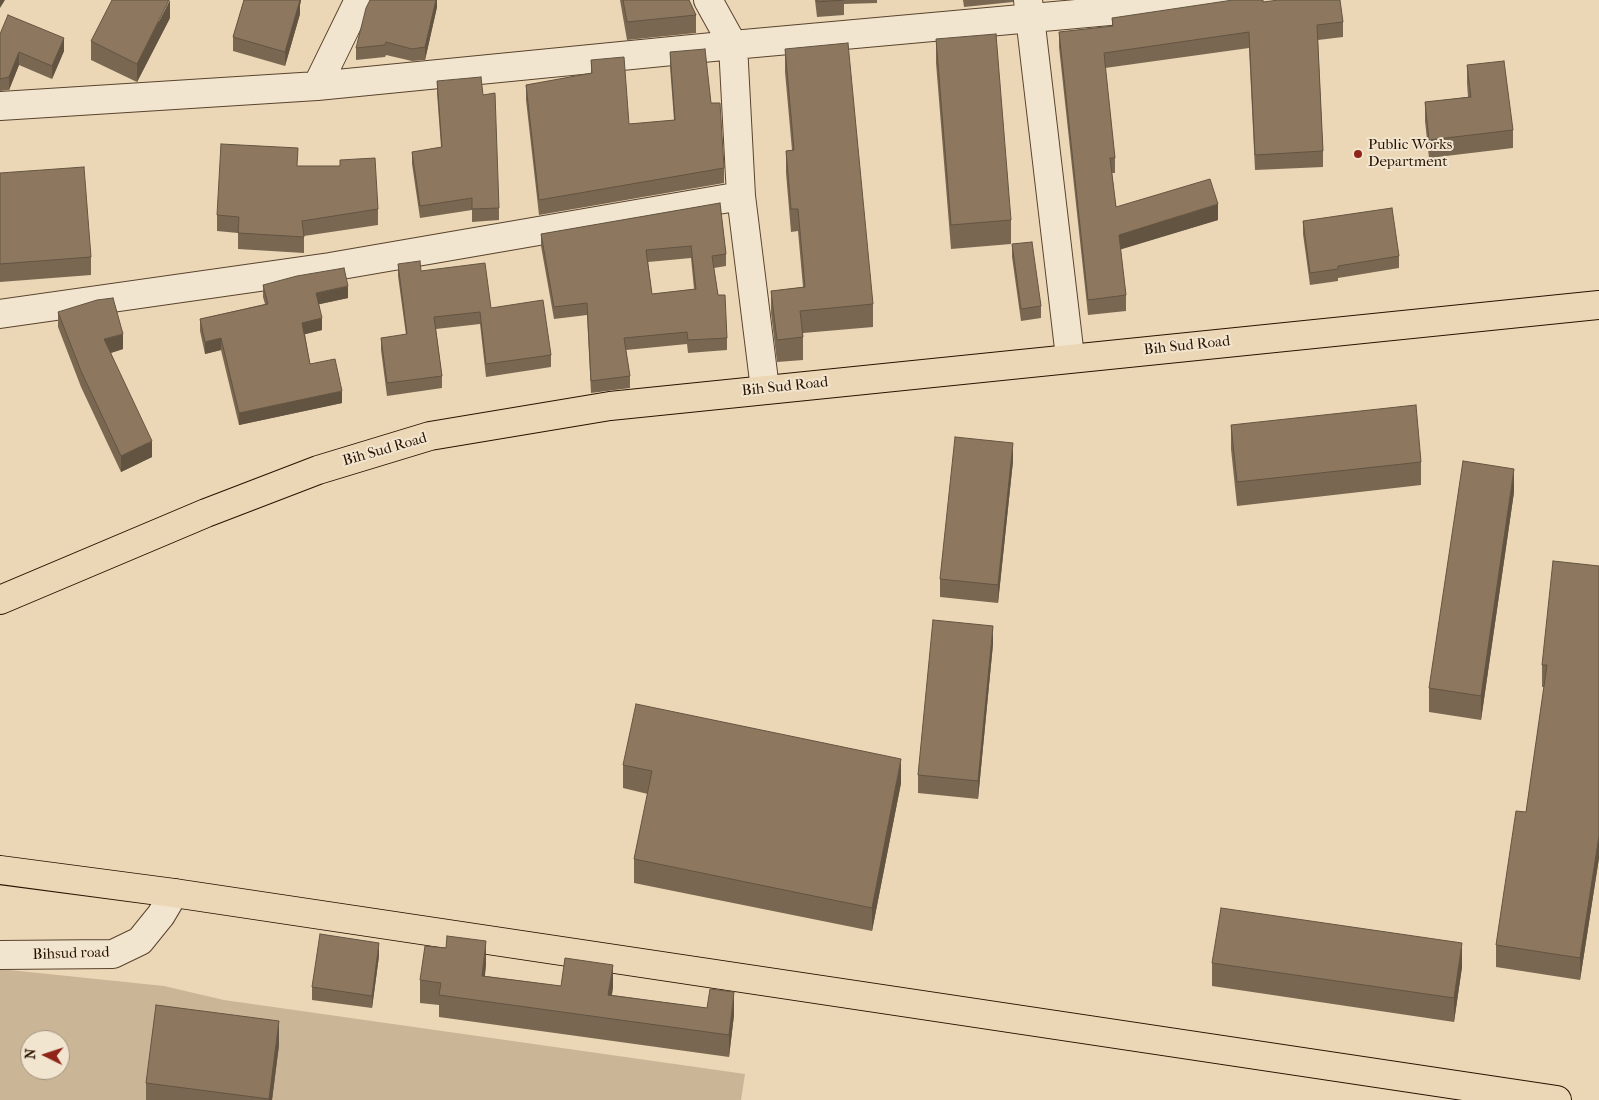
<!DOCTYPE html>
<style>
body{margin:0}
#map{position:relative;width:1599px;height:1100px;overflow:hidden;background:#ebd7b5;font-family:"IM FELL French Canon",serif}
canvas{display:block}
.north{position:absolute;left:20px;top:1030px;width:50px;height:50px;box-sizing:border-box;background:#f2e5cf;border:1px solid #a1917d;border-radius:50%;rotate:274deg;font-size:14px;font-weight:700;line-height:20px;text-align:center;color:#281201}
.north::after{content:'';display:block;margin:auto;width:18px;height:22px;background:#8f2418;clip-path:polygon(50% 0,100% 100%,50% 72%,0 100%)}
</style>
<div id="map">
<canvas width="1599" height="1100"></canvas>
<div class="north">N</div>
</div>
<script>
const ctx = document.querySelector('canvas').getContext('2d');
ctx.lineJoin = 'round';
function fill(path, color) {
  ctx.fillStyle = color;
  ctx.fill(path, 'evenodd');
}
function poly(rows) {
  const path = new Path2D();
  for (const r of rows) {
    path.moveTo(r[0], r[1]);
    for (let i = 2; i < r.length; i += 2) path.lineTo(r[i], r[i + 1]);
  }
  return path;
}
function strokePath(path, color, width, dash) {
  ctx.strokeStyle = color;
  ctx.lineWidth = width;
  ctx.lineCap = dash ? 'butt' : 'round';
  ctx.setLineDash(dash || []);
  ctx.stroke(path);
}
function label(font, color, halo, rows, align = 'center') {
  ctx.font = font + ' "IM FELL French Canon",serif';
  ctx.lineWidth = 4;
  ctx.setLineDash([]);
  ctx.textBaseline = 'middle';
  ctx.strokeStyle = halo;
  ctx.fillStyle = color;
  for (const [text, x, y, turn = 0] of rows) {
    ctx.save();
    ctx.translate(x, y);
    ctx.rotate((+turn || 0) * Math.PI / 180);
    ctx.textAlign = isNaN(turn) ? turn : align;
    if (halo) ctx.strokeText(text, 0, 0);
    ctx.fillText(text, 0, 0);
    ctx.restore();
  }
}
const green = poly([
 [0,969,164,986,224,1000,745,1074,741,1100,0,1100],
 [30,1040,60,1040,60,1070,30,1070]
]);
const minor = poly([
 [708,0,733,45,741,196,765,389],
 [1028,0,1070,357],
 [317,86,359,0],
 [0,106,317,86,733,45,1231,0],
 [0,314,330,267,741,196],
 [0,955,113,954,140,941,161,915,174,893]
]);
const major = poly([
 [0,600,206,513,318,470,430,436,610,406,1599,305],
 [0,870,174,893,1557,1100]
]);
const wall = poly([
 [244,0,301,0,300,5,300,14,285,66,233,51,233,37],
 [437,0,437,7,425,60,412,61,386,55,385,57,356,60,356,48],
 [620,0,689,0,696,15,696,33,627,40],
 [815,0,877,0,877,3,844,4,844,15,817,17],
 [963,0,1013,0,1013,2,964,7],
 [1263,2,1343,22,1343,37,1318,40,1323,151,1323,167,1255,170,1249,48,1105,68,1115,158,1115,173,1112,173,1116,207,1218,220,1120,249,1126,295,1126,311,1088,315,1059,47,1059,32,1112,26,1112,18],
 [170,18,137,82,91,60,91,41],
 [0,34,64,51,52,79,19,65,9,90,0,91],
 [936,39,1011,220,1011,244,951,249,936,63],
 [785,49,873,304,873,327,803,333,803,360,777,362,771,313,771,291,803,287,798,231,791,232,786,173,786,151,792,150,785,72],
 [670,52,711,103,724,168,724,183,539,215,526,100,526,85,591,74,591,60,629,124,674,120,670,67],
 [1467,65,1513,130,1513,148,1429,158,1425,121,1425,102,1468,97,1467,83],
 [437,81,483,95,499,208,499,220,472,222,472,210,420,218,412,164,412,152,441,147,437,93],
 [298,166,378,209,378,225,304,236,304,253,238,249,238,233,217,231,217,215],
 [0,173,91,257,91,275,0,282],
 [720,203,726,254,726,266,714,268,718,295,727,338,727,350,688,353,687,344,626,350,630,376,630,388,591,393,587,315,554,319,541,246,541,234],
 [691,258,694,289,652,294,648,262],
 [1303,221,1399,256,1399,268,1338,278,1338,281,1310,285,1303,234],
 [1012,244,1041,306,1041,318,1021,321,1012,257],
 [398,264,421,271,491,308,551,355,551,367,486,377,480,324,436,329,442,376,442,388,387,396,381,350,381,338,406,335,398,276],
 [263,285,348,298,319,304,322,330,305,334,310,364,342,403,239,425,221,350,205,354,200,331,200,319,265,304,263,297],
 [58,312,123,349,111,353,152,457,121,472,81,387,58,327],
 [1231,425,1421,462,1421,485,1237,506,1231,449],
 [1013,461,998,603,940,597,940,579],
 [1514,492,1481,720,1429,712,1429,688],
 [1599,566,1599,858,1580,980,1496,967,1496,945,1526,812,1544,687,1542,687,1542,665],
 [993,644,978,799,918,793,918,775],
 [623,765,901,783,872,931,634,883,634,859,648,794,623,788],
 [379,956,372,1008,312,1000,312,987],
 [1212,963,1462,967,1454,1022,1212,986],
 [486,964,485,976,561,986,613,987,612,995,707,1008,734,1015,729,1057,439,1017,439,1005,420,1003,420,980],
 [279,1045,272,1100,146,1100,146,1083]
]);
const shadedWall = poly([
 [0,0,5,0,0,8],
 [170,0,170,18,137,82,137,64],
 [297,0,301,0,300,5,300,14,285,66,285,52],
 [436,0,437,0,437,7,425,60,425,47],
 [64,38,64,51,52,79,52,66],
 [19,52,19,65,9,90,9,77],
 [1218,204,1218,220,1119,250,1119,235],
 [348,286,348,298,316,305,316,293],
 [322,318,322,330,302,335,302,323],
 [123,334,123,349,104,355,104,339],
 [221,338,221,350,205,354,205,342],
 [342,391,342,403,239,425,239,413],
 [152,441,152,457,121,472,121,456],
 [1013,443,1013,461,998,603,998,585],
 [1514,469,1514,492,1481,720,1481,696],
 [993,626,993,644,978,799,978,781],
 [901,759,901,783,872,931,872,908],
 [1599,836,1599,858,1580,980,1580,958],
 [486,941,486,964,482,998,482,976],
 [379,943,379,956,372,1008,372,996],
 [1462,943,1462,967,1454,1022,1454,998],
 [613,965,613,987,608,1017,608,995],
 [734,992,734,1015,729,1057,729,1035],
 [279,1021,279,1045,272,1100,269,1100]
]);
const building = poly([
 [112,0,169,0,137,64,91,41,112,0],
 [244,0,300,0,285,52,233,37,244,0],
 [370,0,436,0,425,47,412,49,386,42,385,45,356,48,366,8,370,0],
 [623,0,689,0,696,15,627,22,623,0],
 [816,0,844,0,817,2,816,0],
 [1233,0,1263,0,1263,2,1279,0,1340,0,1343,22,1317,25,1323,151,1255,155,1249,32,1104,53,1115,158,1110,158,1116,207,1210,179,1218,204,1119,235,1126,295,1088,300,1059,32,1113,26,1112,18,1233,0],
 [8,15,64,38,52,66,19,52,9,77,0,79,0,34,8,15],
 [996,34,1011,220,951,225,936,39,996,34],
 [848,43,873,304,800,311,803,337,777,340,771,291,805,287,798,209,791,209,786,151,794,150,785,49,848,43],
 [705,49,711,103,720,103,724,168,539,200,526,85,592,73,591,60,624,57,629,124,675,120,670,52,705,49],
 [1504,61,1513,130,1429,140,1425,102,1471,97,1467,65,1504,61],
 [481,77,483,95,495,93,499,208,472,209,472,198,420,206,412,152,442,147,437,81,481,77],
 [221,144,298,148,297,166,340,166,340,160,375,158,378,209,302,221,304,237,238,233,239,217,217,215,221,144],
 [84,167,91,257,0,264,0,173,84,167],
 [720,203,726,254,712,256,718,295,725,295,727,338,688,340,687,332,624,338,630,376,591,381,587,303,554,307,541,234,720,203],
 [691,246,696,289,652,294,646,250,691,246],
 [1392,208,1399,256,1338,266,1338,269,1310,273,1303,221,1392,208],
 [1032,242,1041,306,1021,309,1012,244,1032,242],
 [420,261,421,271,485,263,491,308,543,300,551,355,486,364,480,312,434,317,442,376,387,383,381,338,407,334,398,264,420,261],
 [344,268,348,286,316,293,322,318,302,323,310,364,335,359,342,391,239,413,221,338,205,342,200,319,268,304,263,285,297,276,344,268],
 [113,298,123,334,104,339,152,441,121,456,81,371,58,312,97,300,113,298],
 [1416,405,1421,462,1237,482,1231,425,1416,405],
 [955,437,1013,443,998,585,940,579,955,437],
 [1463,461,1514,469,1481,696,1429,688,1463,461],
 [1553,561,1599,566,1599,836,1580,958,1496,945,1516,811,1526,812,1547,665,1542,665,1553,561],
 [933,620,993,626,978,781,918,775,933,620],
 [636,704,901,759,872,908,634,859,652,771,623,765,636,704],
 [1221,908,1462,943,1454,998,1212,963,1221,908],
 [320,934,379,943,372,996,312,987,320,934],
 [447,936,486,941,482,976,561,986,565,958,613,965,608,995,707,1008,710,989,734,992,729,1035,439,995,441,983,420,980,425,946,446,948,447,936],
 [156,1005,279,1021,269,1099,146,1083,156,1005]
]);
const markers = [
 [1358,154,5,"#8f2418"]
];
const poiNames = [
 ["Public Works",1368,145],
 ["Department",1368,162]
];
const streetNames = [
 ["Bih Sud Road",1187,346,-6],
 ["Bih Sud Road",785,387,-6],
 ["Bih Sud Road",385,450,-16],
 ["Bihsud road",71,954,-2]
];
fill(green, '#cab696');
strokePath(minor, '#59432e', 30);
strokePath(major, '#281201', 30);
strokePath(minor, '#f2e5cf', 28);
strokePath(major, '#ebd7b5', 28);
fill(wall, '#796752');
fill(shadedWall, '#635442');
fill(building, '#8d785f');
strokePath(building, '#635442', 1);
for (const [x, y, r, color] of markers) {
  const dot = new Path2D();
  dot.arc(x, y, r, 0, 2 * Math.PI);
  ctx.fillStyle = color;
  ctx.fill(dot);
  strokePath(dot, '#f2e5cf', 2);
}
label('15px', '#281201', '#f2e5cf', poiNames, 'left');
label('15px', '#281201', '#f2e5cf', streetNames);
</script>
